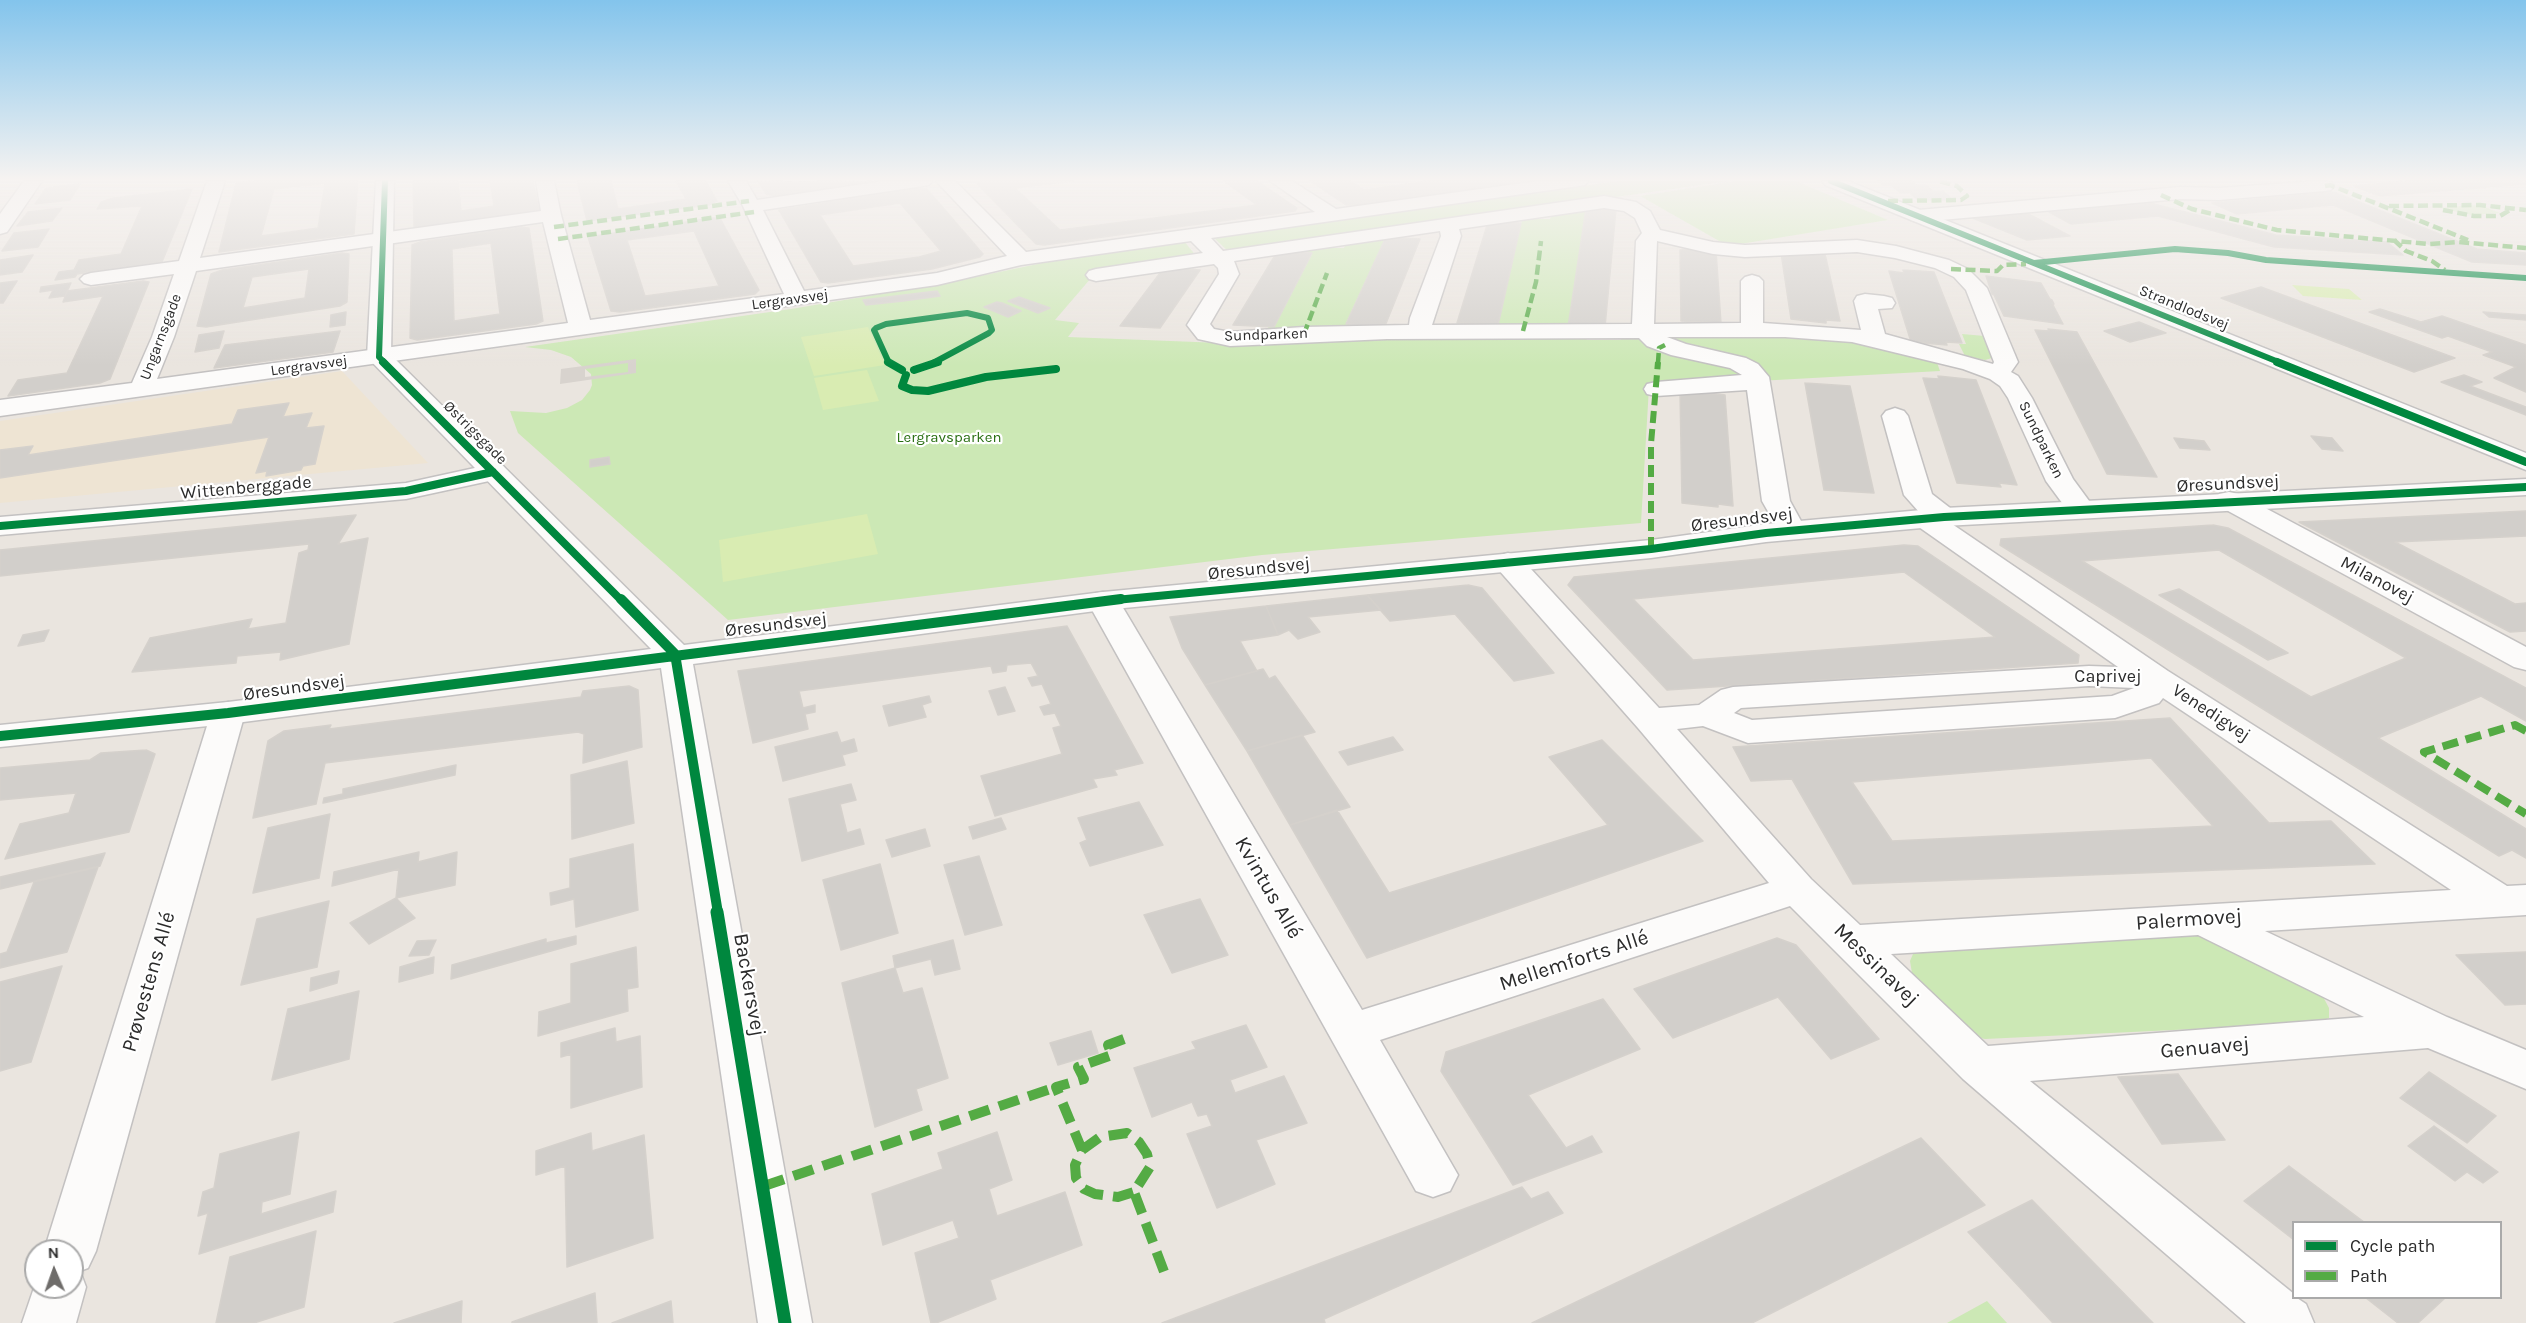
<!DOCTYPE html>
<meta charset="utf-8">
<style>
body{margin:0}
#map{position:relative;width:2526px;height:1323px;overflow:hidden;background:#eae5df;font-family:Karla,sans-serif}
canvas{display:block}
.legend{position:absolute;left:2292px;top:1221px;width:210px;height:78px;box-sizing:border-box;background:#fff;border:2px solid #aaa;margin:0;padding:8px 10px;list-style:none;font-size:18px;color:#2b2b2b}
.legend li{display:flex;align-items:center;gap:12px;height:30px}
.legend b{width:30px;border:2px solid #aaa}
.north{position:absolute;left:24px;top:1239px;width:60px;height:60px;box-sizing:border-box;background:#fff;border:2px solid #aaa;border-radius:50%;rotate:358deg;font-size:16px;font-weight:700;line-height:24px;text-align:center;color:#2b2b2b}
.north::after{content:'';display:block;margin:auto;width:21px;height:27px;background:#6e6c6a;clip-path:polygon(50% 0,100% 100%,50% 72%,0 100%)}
</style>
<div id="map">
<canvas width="2526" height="1323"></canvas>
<ul class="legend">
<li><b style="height:8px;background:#00873e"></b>Cycle path</li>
<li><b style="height:8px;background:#54ab44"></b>Path</li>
</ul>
<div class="north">N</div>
</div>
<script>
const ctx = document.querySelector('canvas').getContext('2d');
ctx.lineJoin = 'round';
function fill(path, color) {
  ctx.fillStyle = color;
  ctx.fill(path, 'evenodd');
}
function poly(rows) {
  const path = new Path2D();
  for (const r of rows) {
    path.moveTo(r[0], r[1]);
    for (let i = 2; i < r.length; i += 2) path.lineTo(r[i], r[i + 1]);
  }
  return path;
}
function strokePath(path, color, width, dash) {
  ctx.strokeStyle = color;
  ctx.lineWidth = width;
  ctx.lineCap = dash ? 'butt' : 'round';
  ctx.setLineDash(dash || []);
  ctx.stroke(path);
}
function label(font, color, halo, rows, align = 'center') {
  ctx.font = font + ' Karla,sans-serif';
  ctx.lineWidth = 4.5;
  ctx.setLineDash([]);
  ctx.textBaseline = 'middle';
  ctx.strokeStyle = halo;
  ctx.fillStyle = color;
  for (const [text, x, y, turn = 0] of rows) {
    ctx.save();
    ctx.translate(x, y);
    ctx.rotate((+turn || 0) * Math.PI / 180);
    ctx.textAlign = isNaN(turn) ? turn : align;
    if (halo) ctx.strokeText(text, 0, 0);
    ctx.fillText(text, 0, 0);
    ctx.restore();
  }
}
const education = poly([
 [342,371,428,463,0,503,0,421]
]);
const green = poly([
 [1618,181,1729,181,1229,252,1213,237],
 [1736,181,1796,181,1888,220,1728,246,1640,196],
 [2470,205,2483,206,2500,213,2471,215,2440,208],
 [1586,209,1569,323,1554,323,1553,327,1496,327,1522,219,1550,219,1552,213],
 [1386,237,1346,323,1372,326,1269,332,1268,327,1274,327,1312,254,1289,251,1334,244,1333,248,1344,248,1347,242],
 [1184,241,1197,257,1098,270,1055,320,1079,323,1068,337,1222,343,1584,334,1587,340,1621,340,1619,334,1844,337,1935,357,1940,371,1649,387,1641,523,1262,555,728,620,518,433,510,411,546,413,567,408,582,400,590,390,592,385,591,374,571,357,551,350,525,347,791,309,951,282,1076,256],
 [1962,334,1985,336,1992,358,1985,360,1965,356,1959,344,1966,344],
 [2196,935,2210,939,2320,991,2329,1008,2329,1018,2320,1022,2299,1024,1985,1039,1976,1037,1920,989,1912,973,1910,961,1913,954,1920,949],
 [1987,1301,2007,1323,1947,1323]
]);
const pitch = poly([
 [2292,285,2349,289,2362,300,2303,296],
 [868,327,885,365,814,376,801,337],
 [867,370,879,401,823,410,814,378],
 [867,514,878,554,723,582,719,540]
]);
const plaza = poly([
 [636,359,636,373,560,384,561,369],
 [628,363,628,372,585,377,585,369]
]);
const building = poly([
 [255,181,358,181,354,234,219,252,236,183,255,181],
 [325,183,318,228,261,236,274,189,325,183],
 [413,181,458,181,461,211,494,206,490,181,533,181,539,210,414,228,413,181],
 [577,181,611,181,618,209,686,199,676,181,706,181,717,201,709,205,587,221,577,181],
 [758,181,794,182,872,181,774,196,766,194,758,181],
 [980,181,1074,181,1015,188,1060,230,1257,205,1223,181,1257,181,1297,208,1295,211,1044,245,1036,244,977,184,980,181],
 [1310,181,1351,181,1364,190,1428,181,1535,181,1356,205,1346,205,1310,181],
 [1878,181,1912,181,1916,185,1926,185,1933,191,1943,191,1953,200,1918,200,1910,193,1900,193,1891,185,1883,185,1878,181],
 [2406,181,2526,181,2526,184,2380,196,2353,186,2406,181],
 [80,184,70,200,35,204,46,188,80,184],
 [918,188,927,189,983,254,980,257,932,269,828,283,821,282,779,210,918,188],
 [900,203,941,251,919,257,853,266,820,215,900,203],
 [192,189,162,262,77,274,75,277,55,280,59,272,74,270,79,260,121,254,142,206,97,209,101,202,113,198,192,189],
 [2334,192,2477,249,2526,253,2526,265,2472,262,2333,205,2237,214,2212,203,2334,192],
 [2150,203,2276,235,2387,242,2403,255,2274,247,2158,216,2071,224,2049,212,2150,203],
 [62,208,52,221,17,226,28,212,62,208],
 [1586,209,1616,210,1605,327,1568,327,1586,209],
 [2021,210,2070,236,2027,240,1965,215,2021,210],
 [712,218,720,218,759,290,755,294,620,312,611,311,588,237,712,218],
 [694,231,719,286,645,296,627,240,694,231],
 [1498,221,1521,223,1498,325,1457,323,1488,222,1498,221],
 [521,227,529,228,543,321,536,324,417,340,410,338,412,245,420,242,521,227],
 [491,243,500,314,454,321,452,249,491,243],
 [49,229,38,247,2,251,14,233,49,229],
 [1386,237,1420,239,1385,326,1346,324,1386,237],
 [1691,249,1716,251,1721,323,1681,321,1680,250,1691,249],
 [1289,251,1312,253,1274,327,1233,325,1277,252,1289,251],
 [1794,251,1825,254,1840,321,1826,320,1826,323,1791,319,1781,253,1794,251],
 [342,253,349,254,347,302,340,306,206,327,197,326,211,274,222,270,342,253],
 [309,269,305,298,243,308,252,277,309,269],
 [33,255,22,272,0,275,0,260,33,255],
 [1174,268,1200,270,1160,328,1120,326,1163,269,1174,268],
 [1903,270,1934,272,1962,343,1946,342,1947,345,1911,342,1889,271,1904,273,1903,270],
 [1986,276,2041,283,2050,299,2052,300,2054,304,2052,303,2063,324,2004,316,1994,295,1992,294,1986,276],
 [17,281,3,303,0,303,0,283,17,281],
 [143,281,149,282,110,379,100,383,8,396,18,380,67,373,103,296,63,302,67,291,143,281],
 [71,283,65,296,49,298,53,290,40,292,41,287,71,283],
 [2261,287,2455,358,2414,372,2221,298,2261,287],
 [937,291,940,296,903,301,866,305,863,300,937,291],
 [1019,297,1050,308,1038,313,1008,301,1019,297],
 [997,302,1002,303,1021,311,1008,317,984,307,997,302],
 [2380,309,2421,322,2442,316,2526,345,2526,392,2494,378,2516,367,2483,355,2492,352,2448,336,2442,338,2369,312,2380,309],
 [346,312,345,325,330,327,331,315,346,312],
 [2483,312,2526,315,2526,320,2489,317,2483,312],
 [2139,322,2166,333,2130,342,2104,331,2139,322],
 [2048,329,2077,332,2157,477,2107,474,2035,330,2049,331,2048,329],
 [224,331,219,348,195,352,199,335,224,331],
 [340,331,333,352,214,368,225,345,340,331],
 [2464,375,2482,382,2470,386,2526,407,2526,415,2441,382,2464,375],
 [1938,376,1976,380,2017,485,1999,483,2001,487,1957,483,1923,378,1939,379,1938,376],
 [1805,383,1850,386,1874,493,1824,490,1805,383],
 [1680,390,1725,395,1733,506,1718,504,1718,507,1682,503,1680,390],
 [289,403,283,417,312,413,306,428,324,426,315,464,303,466,301,470,266,476,267,471,256,473,269,437,0,478,0,450,33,446,28,455,232,424,238,410,289,403],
 [2311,436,2332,438,2343,451,2322,449,2311,436],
 [2174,438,2204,441,2210,450,2180,448,2174,438],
 [609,457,610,464,590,467,590,460,609,457],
 [2526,511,2526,536,2395,542,2515,604,2526,603,2526,631,2510,632,2299,522,2526,511],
 [356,515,338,544,368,538,349,644,280,660,281,652,237,656,236,663,132,672,150,638,252,619,248,629,286,623,299,553,308,550,309,544,0,576,0,550,356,515],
 [2213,525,2228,528,2526,688,2526,721,2481,696,2378,738,2526,829,2526,858,2512,850,2499,856,2000,545,2001,539,2213,525],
 [2219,550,2406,658,2311,697,2082,561,2219,550],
 [1904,545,1918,546,2079,655,2078,663,1667,690,1568,585,1574,577,1904,545],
 [1904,572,1995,637,1693,660,1633,599,1904,572],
 [1468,585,1482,588,1554,673,1514,681,1455,614,1390,621,1367,595,1468,585],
 [2179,589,2288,653,2268,660,2159,595,2179,589],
 [1367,595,1381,610,1308,617,1320,632,1298,639,1289,630,1278,635,1266,606,1367,595],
 [1266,606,1278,635,1240,641,1257,671,1205,685,1182,648,1170,617,1266,606],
 [1067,626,1143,763,1114,770,1117,775,1093,779,1097,787,995,816,981,776,1062,754,1053,728,1061,726,1055,713,1044,715,1040,707,1051,704,1042,684,1032,686,1028,678,1038,676,1031,663,1007,665,1006,671,993,673,991,666,799,691,803,708,815,705,815,712,805,714,808,729,753,743,738,671,1067,626],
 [49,630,44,641,18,646,23,635,49,630],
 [1263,669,1269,679,1275,676,1315,732,1247,751,1205,685,1263,669],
 [629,686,638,690,642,747,583,763,584,734,578,732,325,763,316,804,253,818,268,741,284,731,331,725,329,729,581,697,583,691,629,686],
 [1005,687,1015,711,998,715,989,691,1005,687],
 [929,696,931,702,922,705,926,717,889,726,883,706,929,696],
 [2170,718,2269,823,2331,821,2375,864,1853,884,1792,779,1751,781,1733,747,2170,718],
 [2151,758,2213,826,1892,841,1852,782,2151,758],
 [837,732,841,743,854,739,857,751,842,755,845,765,783,781,775,747,837,732],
 [1302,735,1350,807,1290,825,1247,751,1302,735],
 [1393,737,1403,750,1348,765,1339,752,1393,737],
 [1602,740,1703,841,1367,958,1290,825,1337,810,1389,893,1608,825,1549,757,1602,740],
 [146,750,155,754,129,832,5,859,20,824,69,813,76,793,0,800,0,768,90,760,101,753,146,750],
 [627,761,634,823,572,839,571,775,627,761],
 [456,765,455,775,323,803,324,798,343,794,343,789,456,765],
 [851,784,856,800,840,804,847,833,860,829,864,844,802,861,789,799,851,784],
 [1139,802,1163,845,1090,866,1080,843,1087,840,1078,818,1139,802],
 [330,814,319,878,253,893,268,828,330,814],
 [1001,818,1006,829,973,839,969,827,1001,818],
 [925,829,930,846,892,857,886,840,925,829],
 [633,844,638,910,576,927,574,899,551,905,550,893,570,888,570,859,633,844],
 [419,852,418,862,457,852,455,885,396,898,399,869,332,886,334,872,419,852],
 [105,853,100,866,0,889,0,877,105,853],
 [979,856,1002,925,965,935,944,865,979,856],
 [880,864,898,933,841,950,823,880,880,864],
 [98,867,67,952,0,968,0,954,7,952,34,882,98,867],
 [396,898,415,918,369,944,350,923,396,898],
 [1200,899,1228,955,1172,973,1144,915,1200,899],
 [329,901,317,967,241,985,257,919,329,901],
 [576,936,576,944,451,979,452,965,546,939,546,943,576,936],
 [1777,938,1796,945,1879,1039,1831,1059,1778,997,1673,1038,1634,989,1777,938],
 [436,940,429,955,409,956,417,941,436,940],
 [953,940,960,969,935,975,931,959,895,968,893,956,953,940],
 [636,947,638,987,627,989,628,1011,538,1036,539,1012,571,1003,571,964,636,947],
 [2526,952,2526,1004,2505,1005,2456,955,2526,952],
 [434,957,433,973,399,982,400,967,434,957],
 [62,966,31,1062,0,1071,0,982,62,966],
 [895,968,903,993,922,988,948,1078,916,1089,922,1110,875,1127,842,983,895,968],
 [339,971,337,983,310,991,311,978,339,971],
 [359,991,349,1059,272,1080,288,1009,359,991],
 [1603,999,1640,1049,1528,1095,1566,1148,1592,1136,1602,1152,1513,1185,1441,1071,1446,1052,1603,999],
 [1246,1025,1267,1067,1230,1080,1235,1093,1284,1076,1307,1123,1256,1140,1275,1184,1217,1208,1187,1134,1212,1126,1207,1114,1198,1116,1192,1102,1152,1117,1134,1068,1196,1049,1192,1042,1246,1025],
 [615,1028,616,1042,640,1036,642,1087,571,1108,571,1054,561,1057,561,1043,615,1028],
 [1091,1031,1098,1053,1058,1065,1050,1043,1091,1031],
 [2429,1072,2496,1116,2467,1143,2400,1098,2429,1072],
 [2178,1074,2225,1140,2162,1144,2118,1077,2178,1074],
 [2434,1126,2498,1172,2483,1183,2467,1172,2455,1181,2408,1146,2434,1126],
 [299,1132,290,1194,262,1202,261,1214,336,1191,333,1212,199,1254,208,1213,198,1216,203,1192,214,1188,220,1154,299,1132],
 [997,1132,1012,1180,989,1189,997,1216,1065,1192,1082,1245,990,1280,996,1299,936,1323,931,1323,915,1253,959,1238,953,1220,883,1245,872,1194,943,1169,938,1153,997,1132],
 [591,1133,592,1151,644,1135,653,1238,567,1267,565,1166,536,1175,536,1151,591,1133],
 [1921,1138,1985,1205,1752,1323,1532,1323,1921,1138],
 [2289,1166,2364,1222,2294,1222,2294,1240,2244,1201,2289,1166],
 [1522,1187,1531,1199,1548,1192,1563,1213,1324,1319,1325,1323,1162,1323,1522,1187],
 [2032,1200,2153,1323,2053,1323,1968,1232,2032,1200],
 [316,1231,304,1307,254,1323,216,1323,230,1257,316,1231],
 [595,1293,597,1323,512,1323,512,1322,595,1293],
 [2366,1298,2445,1298,2418,1323,2398,1323,2366,1298],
 [462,1301,461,1323,394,1323,462,1301],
 [671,1301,673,1323,612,1323,671,1301]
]);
const minor = poly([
 [24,181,42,181,7,232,0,234,0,214,24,181],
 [207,181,225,181,200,258,541,211,536,181,554,181,561,215,590,320,784,294,743,206,728,181,746,181,757,200,884,181,932,181,929,185,923,186,763,210,804,291,937,273,1007,256,936,181,955,181,1026,252,1315,212,1270,181,1292,181,1336,209,1538,181,1588,181,1585,185,1579,186,1211,238,1223,251,1604,196,1636,202,1650,211,1660,230,1713,242,1745,245,1857,240,1896,246,1949,260,1968,269,1987,288,2018,362,2011,372,2018,376,2032,398,2073,479,2095,509,2091,515,2081,517,2071,515,2046,481,2008,398,2000,386,1990,379,1963,369,1852,342,1785,337,1667,337,1686,344,1746,358,1758,364,1769,377,1790,501,1806,530,1802,536,1792,539,1782,536,1762,501,1747,390,1656,396,1647,394,1644,389,1647,384,1656,382,1742,375,1730,368,1671,355,1647,346,1639,338,1387,339,1230,346,1198,339,1187,325,1219,274,1218,268,1214,264,1096,281,1089,279,1086,275,1089,271,1096,269,1203,253,1191,241,1021,265,937,285,0,416,0,400,132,383,152,337,174,274,91,285,84,283,80,279,84,275,91,273,179,261,207,181],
 [1604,208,1624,211,1635,218,1642,233,1636,241,1632,324,1432,325,1461,236,1459,229,1604,208],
 [543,222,568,323,157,379,174,337,196,271,543,222],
 [1440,231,1441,236,1410,318,1409,325,1304,327,1230,332,1214,329,1210,324,1239,274,1234,261,1440,231],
 [1657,241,1713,254,1745,257,1857,252,1895,258,1935,268,1954,277,1966,290,1994,362,1993,364,1885,334,1878,309,1892,308,1895,303,1892,298,1884,296,1865,294,1857,296,1854,301,1861,330,1763,323,1763,281,1759,277,1752,275,1745,277,1741,281,1741,323,1654,324,1657,241],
 [2316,181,2331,182,2334,186,2331,190,2325,191,2219,200,2180,199,1918,222,1911,220,1908,216,1911,212,1918,210,2180,187,2219,188,2316,181],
 [1895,408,1904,411,1908,416,1932,494,1954,511,1958,517,1952,524,2168,671,2507,886,2526,885,2526,915,2265,931,2447,1017,2526,1050,2526,1089,2428,1048,2030,1081,2294,1294,2294,1298,2297,1298,2306,1304,2314,1323,2246,1323,1963,1079,1790,906,1380,1040,1458,1175,1450,1191,1433,1197,1416,1191,1087,601,1092,594,1103,592,1114,594,1119,601,1362,1010,1769,883,1638,728,1497,568,1493,562,1497,556,1508,553,1519,556,1659,708,1699,705,1721,690,1733,687,2089,666,2118,667,1916,525,1912,519,1919,512,1904,495,1882,416,1886,411,1895,408],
 [2089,686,2134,688,2112,696,1752,720,1734,713,1741,708,2089,686],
 [2163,698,2451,890,1860,925,1811,879,1677,729,1703,726,1748,743,2115,718,2159,703,2163,698],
 [2198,935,2364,1017,1988,1046,1891,954,2198,935],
 [493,464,503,466,507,472,503,478,406,499,0,535,0,517,406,483,493,464],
 [2229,492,2239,494,2526,647,2526,670,2514,667,2219,506,2215,500,2219,494,2229,492],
 [228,702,240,705,245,713,96,1251,88,1268,80,1271,86,1287,76,1323,22,1323,36,1282,36,1287,72,1287,72,1251,44,1251,211,713,216,705,228,702]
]);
const tertiary = poly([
 [376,181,394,181,391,355,684,645,1103,592,1651,540,1766,524,1944,508,2526,479,2526,495,1944,526,1766,542,1651,558,1103,610,693,664,812,1323,758,1323,661,668,228,724,0,747,0,725,228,702,651,649,367,357,376,181],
 [1822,181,1848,181,2526,453,2526,470,1825,185,1822,181]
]);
const quietFar3 = poly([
 [2325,186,2330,185,2468,240],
 [2161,195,2192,209,2277,230,2429,244,2459,242,2526,248],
 [1888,201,1961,200,1967,196,1957,186,1938,181],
 [2389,206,2480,205,2526,210],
 [2443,210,2474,216,2500,216,2510,210],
 [554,227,749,201],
 [558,239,754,212],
 [2394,240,2406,251,2432,261,2445,270],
 [1951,269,1997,271,2003,265,2026,264],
 [1523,331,1536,282,1541,241],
 [1304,334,1327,273],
 [1658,363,1659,348,1665,345]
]);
const quietFar2 = poly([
 [1651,549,1651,444,1658,362]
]);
const quietFar1 = poly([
 [2526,731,2515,725,2424,752,2526,814]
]);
const quiet = poly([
 [1124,1039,1108,1045,1112,1055,1078,1067,1084,1079,1056,1087,1082,1150,1075,1165,1076,1178,1084,1189,1095,1194,1118,1197,1134,1192],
 [1082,1150,1100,1137,1127,1133,1139,1142,1147,1154,1150,1167,1134,1192,1166,1277],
 [764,1186,1056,1087]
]);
const cyclewayFar3 = poly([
 [1831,181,2281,363],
 [2034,263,2175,249,2228,253,2266,260,2526,278],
 [385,363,379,357,385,181],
 [889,363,874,330,876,328,886,324,967,313,988,318,992,330,989,333,933,363]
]);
const cyclewayFar2 = poly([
 [383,362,622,601],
 [888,362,902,370],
 [2277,362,2526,462],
 [914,370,938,362],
 [906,375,902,386,912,390,928,391,986,377,1056,369],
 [0,526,406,491,493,472],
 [1105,601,1651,549,1766,533,1944,517,2526,487]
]);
const cyclewayFar1 = poly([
 [621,599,675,654],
 [675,654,718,913],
 [0,736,228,713,1121,599]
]);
const cycleway = poly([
 [717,912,785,1323]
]);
const farStreetnames = [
 ["Lergravsvej",790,300,-8],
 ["Strandlodsvej",2184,308,22],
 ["Sundparken",1266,335,-2],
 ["Ungarnsgade",161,337,-69],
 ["Lergravsvej",309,366,-8],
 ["Østrigsgade",475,433,45],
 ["Sundparken",2041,440,64]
];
const farParknames = [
 ["Lergravsparken",949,438]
];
const streetNames = [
 ["Øresundsvej",2228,484,-3],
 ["Wittenberggade",246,488,-5],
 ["Øresundsvej",1742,520,-7],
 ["Øresundsvej",1259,569,-6],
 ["Milanovej",2377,580,28],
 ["Øresundsvej",776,625,-7],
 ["Caprivej",2108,677],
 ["Øresundsvej",294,688,-8],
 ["Venedigvej",2211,713,33]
];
const nearStreetnames = [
 ["Kvintus Allé",1268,888,60],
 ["Palermovej",2189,920,-4],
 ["Mellemforts Allé",1574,961,-18],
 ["Messinavej",1876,965,44],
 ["Prøvestens Allé",149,982,-74],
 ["Backersvej",749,985,80],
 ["Genuavej",2205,1048,-5]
];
fill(education, '#eee4d3');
fill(green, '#cce8b5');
fill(pitch, '#d9ecb2');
fill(plaza, '#d8d3ce');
fill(building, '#d2cfcb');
strokePath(building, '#d5d1cc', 1.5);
strokePath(minor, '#c3c1c1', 3);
strokePath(tertiary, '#c3c1c1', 3);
fill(minor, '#fcfbfa');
fill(tertiary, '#fcfbfa');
strokePath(quietFar3, '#54ab44', 4.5, [10, 4.5]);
strokePath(quietFar2, '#54ab44', 6, [12, 6]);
strokePath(quietFar1, '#54ab44', 8, [16, 8]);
strokePath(quiet, '#54ab44', 10, [21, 10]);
strokePath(cyclewayFar3, '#00873e', 6);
strokePath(cyclewayFar2, '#00873e', 8);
strokePath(cyclewayFar1, '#00873e', 10);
strokePath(cycleway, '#00873e', 13);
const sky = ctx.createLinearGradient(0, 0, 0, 366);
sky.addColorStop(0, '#83c4ec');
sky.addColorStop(0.49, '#f6f3f1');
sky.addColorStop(1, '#f6f3f100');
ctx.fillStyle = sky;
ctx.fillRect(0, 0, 2526, 366);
label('15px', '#2b2b2b', '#fff', farStreetnames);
label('15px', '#296f13', '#fff', farParknames);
label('18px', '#2b2b2b', '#fff', streetNames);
label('21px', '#2b2b2b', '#fff', nearStreetnames);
</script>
